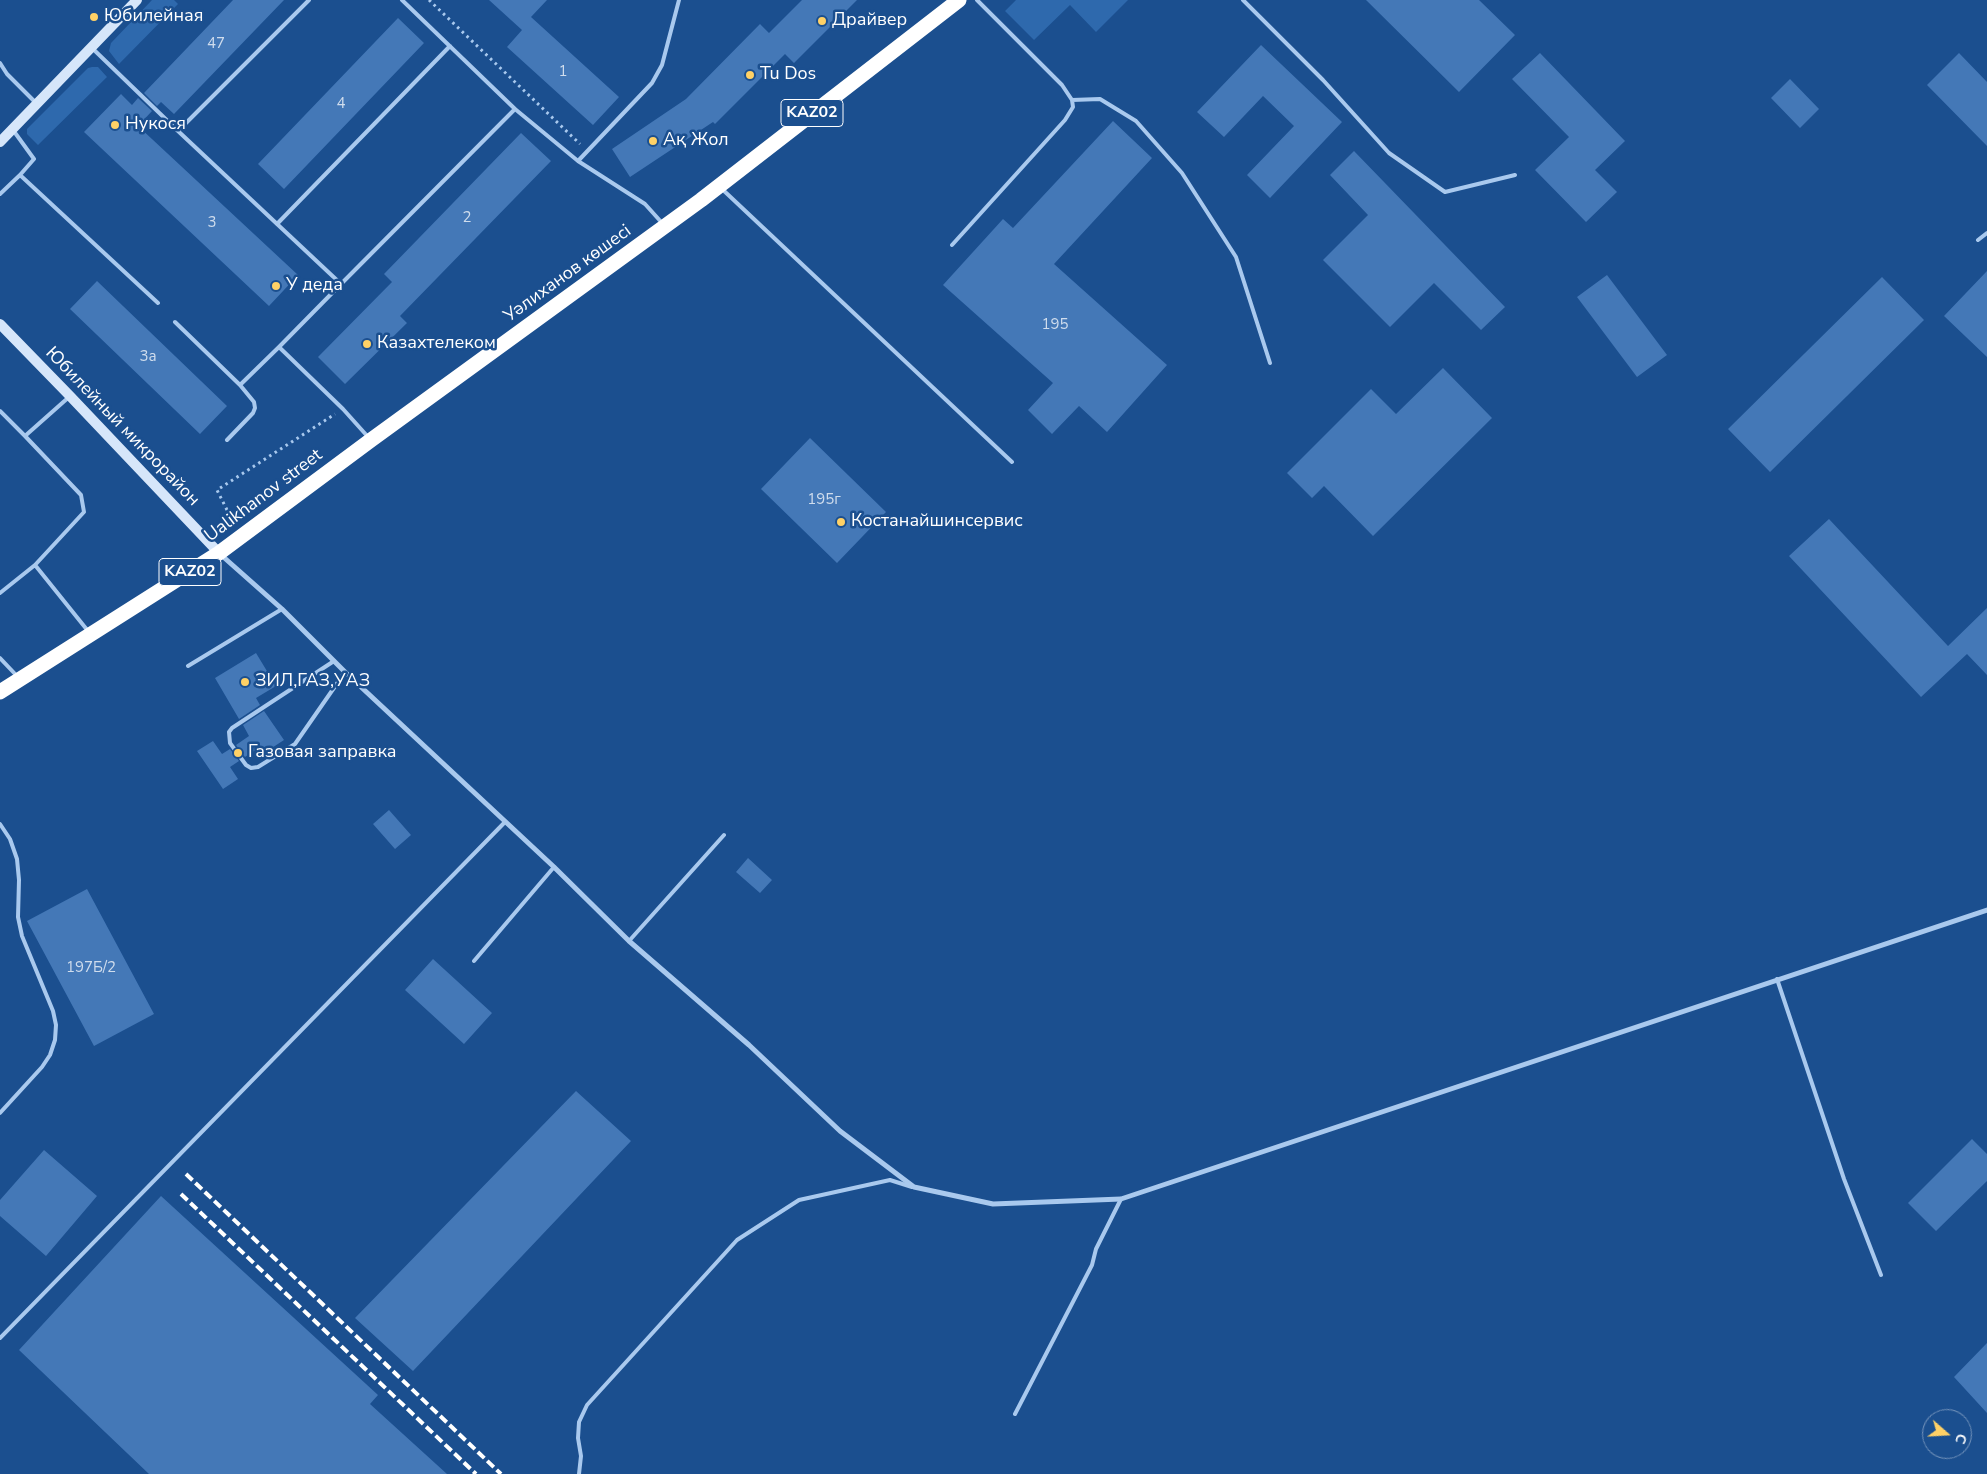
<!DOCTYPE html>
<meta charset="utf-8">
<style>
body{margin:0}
#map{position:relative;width:1987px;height:1474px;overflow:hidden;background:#1b4f8f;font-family:"Nunito Sans",sans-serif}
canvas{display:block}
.north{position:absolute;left:1922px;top:1409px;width:50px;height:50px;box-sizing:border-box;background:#1b4f8f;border:1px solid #7695bc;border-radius:50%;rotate:109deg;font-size:14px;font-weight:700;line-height:20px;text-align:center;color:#fff}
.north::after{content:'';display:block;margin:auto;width:18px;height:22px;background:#ffd166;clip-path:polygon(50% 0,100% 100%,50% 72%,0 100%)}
</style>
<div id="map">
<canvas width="1987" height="1474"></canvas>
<div class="north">С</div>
</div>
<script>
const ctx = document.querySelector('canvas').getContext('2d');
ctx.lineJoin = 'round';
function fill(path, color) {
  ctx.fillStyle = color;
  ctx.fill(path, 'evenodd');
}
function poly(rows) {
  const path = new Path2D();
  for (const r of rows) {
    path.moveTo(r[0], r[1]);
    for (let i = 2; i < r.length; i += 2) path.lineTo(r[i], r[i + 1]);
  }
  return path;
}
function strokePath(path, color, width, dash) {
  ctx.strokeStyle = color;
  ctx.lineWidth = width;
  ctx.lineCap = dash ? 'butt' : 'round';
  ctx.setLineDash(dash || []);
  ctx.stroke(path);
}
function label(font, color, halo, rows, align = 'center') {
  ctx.font = font + ' "Nunito Sans",sans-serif';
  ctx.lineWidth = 5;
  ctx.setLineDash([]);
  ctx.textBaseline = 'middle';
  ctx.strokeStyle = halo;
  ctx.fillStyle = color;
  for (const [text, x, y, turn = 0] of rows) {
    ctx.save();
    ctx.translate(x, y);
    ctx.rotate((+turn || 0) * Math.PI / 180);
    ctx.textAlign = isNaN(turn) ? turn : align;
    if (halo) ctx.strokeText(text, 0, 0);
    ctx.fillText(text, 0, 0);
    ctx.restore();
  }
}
const green = poly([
 [152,0,174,0,178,4,119,64,109,51,111,43],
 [1016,0,1128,0,1096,32,1070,5,1034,40,1005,11],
 [92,67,98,67,107,77,38,145,27,134,27,129,88,68]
]);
const building = poly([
 [233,0,284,0,174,114,161,102,157,106,144,93],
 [489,0,547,0,531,17,619,97,593,125,507,47,522,30],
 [802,0,857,0,794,63,785,54,715,124,713,122,630,177,612,149,686,99,760,24,769,33],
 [1366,0,1479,0,1515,35,1459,92],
 [398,18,424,43,284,189,258,164],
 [1261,45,1342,122,1270,198,1247,175,1294,126,1263,96,1224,137,1197,112],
 [1540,53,1625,141,1595,170,1617,192,1586,222,1535,170,1569,137,1512,79],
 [1959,53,1987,82,1987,146,1927,85],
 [1790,79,1819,109,1800,128,1771,98],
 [121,94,132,105,138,98,152,111,138,126,298,275,269,306,84,132],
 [1113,121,1152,158,1054,264,1167,365,1107,432,1079,406,1052,434,1028,410,1053,383,943,285,1003,219,1013,228],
 [521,133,551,161,400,316,407,323,345,384,318,357,392,282,384,274],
 [1354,151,1505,307,1481,330,1434,283,1390,327,1323,260,1368,215,1330,175],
 [1987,271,1987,357,1944,316],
 [1607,275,1667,355,1637,377,1577,297],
 [1882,277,1924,320,1770,472,1728,429],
 [97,281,227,406,200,434,70,309],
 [1443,368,1492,418,1373,536,1324,486,1312,498,1287,473,1371,389,1396,414],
 [810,438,886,512,837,563,761,489],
 [1829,519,1948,646,1987,608,1987,675,1967,654,1921,697,1789,556],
 [256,653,276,686,256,698,260,705,239,719,215,678],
 [264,711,284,740,261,755,257,749,245,757,236,745,249,736,243,725],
 [213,741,222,754,230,749,239,761,230,767,238,779,223,789,197,751],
 [389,810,411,835,395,849,373,824],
 [748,858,772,880,760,893,736,872],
 [87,889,154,1014,94,1046,27,921],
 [433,959,492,1013,464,1044,405,990],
 [576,1091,631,1141,413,1371,355,1318],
 [1972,1139,1987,1154,1987,1181,1936,1231,1908,1203],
 [44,1150,97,1196,46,1256,0,1216,0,1200],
 [161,1196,378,1395,370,1404,447,1474,149,1474,19,1350],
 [1987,1343,1987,1413,1954,1377]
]);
const path = poly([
 [429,0,580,144],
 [227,510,217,490,335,414]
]);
const lane = poly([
 [402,0,515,109,578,161,645,204,663,224],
 [1243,0,1323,80,1389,153,1445,192,1515,175],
 [92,48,178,131,309,0],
 [0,63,7,74,37,104],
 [1072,100,1100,99,1136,121,1182,173,1236,257,1270,363],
 [13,130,34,159,20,175,158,303],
 [178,131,341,284,279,347,343,409,369,438],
 [578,161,652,83,662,65,679,0],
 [722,189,1012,462],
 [0,194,20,175],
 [277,224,450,46],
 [1978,240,1987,233],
 [952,245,1065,120,1073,107,1072,100,1062,85,977,0],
 [341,284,515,109],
 [175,322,240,385,254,402,255,408,253,413,227,440],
 [240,385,279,347],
 [69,397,25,436,81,495,84,512,35,565,88,631],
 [0,411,25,436],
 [0,593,35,565],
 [0,658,17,676],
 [334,661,232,728,229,732,230,743,246,765,251,768,258,767,295,744,345,672],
 [188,666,282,609],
 [0,824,10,839,17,859,19,880,18,917,22,936,53,1011,56,1025,55,1040,50,1055,42,1067,0,1113],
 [629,941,724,835],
 [474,961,554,867],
 [1777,979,1844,1179,1881,1275],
 [0,1338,505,822],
 [1015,1414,1092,1265,1096,1249,1121,1199],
 [579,1474,581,1456,578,1438,579,1422,587,1405,737,1240,799,1200,890,1180,912,1187]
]);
const street = poly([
 [220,554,282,609,345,672,554,867,629,941,749,1045,840,1131,914,1187,993,1204,1121,1199,1987,910]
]);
const secondary = poly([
 [0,142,137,0],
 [0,324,70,396,219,553]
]);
const highway = poly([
 [0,692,219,553,371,440,701,200,959,0]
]);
const rail = poly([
 [186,1174,501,1474],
 [181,1194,476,1474]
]);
const markers = [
 [94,17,5,"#ffd166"],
 [822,21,5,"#ffd166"],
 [750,75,5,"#ffd166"],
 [115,125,5,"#ffd166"],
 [653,141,5,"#ffd166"],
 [276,286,5,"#ffd166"],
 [367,344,5,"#ffd166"],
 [841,522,5,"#ffd166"],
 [245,682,5,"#ffd166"],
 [238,753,5,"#ffd166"]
];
const numberNames = [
 ["47",216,44],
 ["1",563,72],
 ["4",341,104],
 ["2",467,218],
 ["3",212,223],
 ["195",1055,325],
 ["3а",148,357],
 ["195г",824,500],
 ["197Б/2",91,968]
];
const shields = [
 [812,113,62],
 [190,572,62]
];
const shieldNames = [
 ["KАZ02",812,113],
 ["KАZ02",190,572]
];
const poiNames = [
 ["Юбилейная",104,17],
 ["Драйвер",832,21],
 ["Tu Dos",760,75],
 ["Нукося",125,125],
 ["Ақ Жол",663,141],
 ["У деда",286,286],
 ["Казахтелеком",377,344],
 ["Костанайшинсервис",851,522],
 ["ЗИЛ,ГАЗ,УАЗ",255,682],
 ["Газовая заправка",248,753]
];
const streetNames = [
 ["Уәлиханов көшесі",568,274,-36],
 ["Юбилейный микрорайон",122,427,46],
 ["Ualikhanov street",264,496,-37]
];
fill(green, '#2e69ad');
fill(building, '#4478b7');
strokePath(path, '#a9c9ee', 3, [2.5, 4]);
strokePath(lane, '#a9c9ee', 4);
strokePath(street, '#a9c9ee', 5);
strokePath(secondary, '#d6e6fa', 10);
strokePath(highway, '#fff', 15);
strokePath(rail, '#fff', 4, [9, 4]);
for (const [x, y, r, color] of markers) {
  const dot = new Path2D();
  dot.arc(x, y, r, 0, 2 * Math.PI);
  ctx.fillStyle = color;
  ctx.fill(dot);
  strokePath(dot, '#1b4f8f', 2);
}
label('15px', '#d0dded', null, numberNames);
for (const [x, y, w] of shields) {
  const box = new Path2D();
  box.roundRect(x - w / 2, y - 13.5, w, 27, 4);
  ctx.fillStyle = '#1b4f8f';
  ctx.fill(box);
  strokePath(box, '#fff', 1);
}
label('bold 16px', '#fff', null, shieldNames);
label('18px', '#fff', '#1b4f8f', poiNames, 'left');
label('18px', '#fff', '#1b4f8f', streetNames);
</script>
